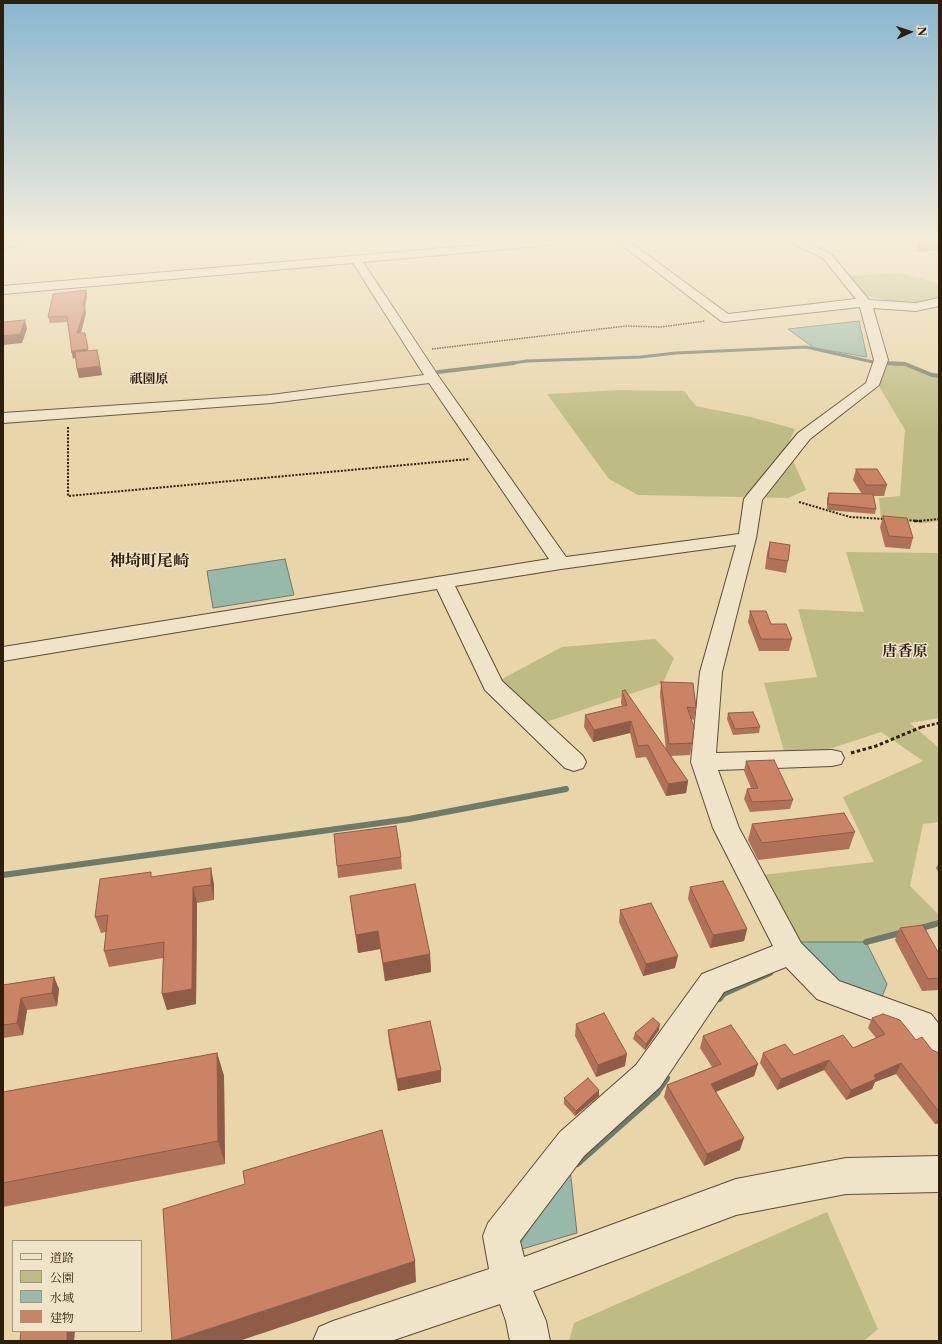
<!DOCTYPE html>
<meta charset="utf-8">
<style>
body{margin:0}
#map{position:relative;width:942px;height:1344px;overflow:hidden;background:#e8d6aa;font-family:"Libre Caslon Text","Noto Serif JP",serif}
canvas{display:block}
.frame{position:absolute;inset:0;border:4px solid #2e1e0c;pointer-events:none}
.legend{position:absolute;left:12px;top:1240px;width:130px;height:92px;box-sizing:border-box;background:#f0e4c8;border:1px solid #a2957d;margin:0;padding:5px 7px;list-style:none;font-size:12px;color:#2e1e0c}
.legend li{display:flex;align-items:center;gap:8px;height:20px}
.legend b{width:20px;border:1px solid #a2957d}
.north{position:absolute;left:890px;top:12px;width:40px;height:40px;-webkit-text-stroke:3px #f0e4c8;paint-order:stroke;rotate:87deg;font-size:11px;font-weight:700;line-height:16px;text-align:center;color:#2e1e0c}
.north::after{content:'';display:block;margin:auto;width:14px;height:18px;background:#2e1e0c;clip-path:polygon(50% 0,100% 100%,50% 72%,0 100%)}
</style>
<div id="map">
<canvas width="942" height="1344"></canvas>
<div class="frame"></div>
<ul class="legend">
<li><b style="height:5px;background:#f0e4c8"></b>道路</li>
<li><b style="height:11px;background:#bebc84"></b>公園</li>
<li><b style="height:11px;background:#97b9a9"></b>水域</li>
<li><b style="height:11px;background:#cb8366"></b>建物</li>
</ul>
<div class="north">N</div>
</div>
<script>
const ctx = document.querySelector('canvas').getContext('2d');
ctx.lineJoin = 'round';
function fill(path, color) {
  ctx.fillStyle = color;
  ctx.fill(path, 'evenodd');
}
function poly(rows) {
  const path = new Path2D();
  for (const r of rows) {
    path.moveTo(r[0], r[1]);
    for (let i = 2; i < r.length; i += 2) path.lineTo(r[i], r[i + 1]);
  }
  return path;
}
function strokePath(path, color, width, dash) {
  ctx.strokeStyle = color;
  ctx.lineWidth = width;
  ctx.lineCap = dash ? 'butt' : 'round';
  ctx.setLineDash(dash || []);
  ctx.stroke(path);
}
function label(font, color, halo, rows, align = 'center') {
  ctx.font = font + ' "Libre Caslon Text","Noto Serif JP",serif';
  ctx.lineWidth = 3;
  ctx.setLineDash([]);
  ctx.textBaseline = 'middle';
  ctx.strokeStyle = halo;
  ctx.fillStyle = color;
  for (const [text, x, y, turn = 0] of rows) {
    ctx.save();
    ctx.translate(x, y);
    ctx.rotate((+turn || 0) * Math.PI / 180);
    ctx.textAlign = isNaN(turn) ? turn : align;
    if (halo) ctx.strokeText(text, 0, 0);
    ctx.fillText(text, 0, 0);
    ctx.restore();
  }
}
const green = poly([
 [901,273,939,284,939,299,913,306,864,295,850,276],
 [887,364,902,365,923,372,939,374,939,521,925,523,881,519,879,498,900,496,905,430,879,386],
 [620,390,684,391,696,406,751,417,795,429,787,447,806,490,788,498,638,495,609,479,547,394],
 [846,552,939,553,939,718,910,723,939,748,939,822,923,824,910,886,939,915,939,923,866,942,799,942,762,875,874,862,843,797,923,761,881,732,820,752,785,754,764,683,817,677,798,609,864,612],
 [655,639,674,658,663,683,540,724,498,681,562,647],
 [827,1212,878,1329,864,1341,569,1341,574,1323]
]);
const water = poly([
 [859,321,867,357,814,348,788,329,859,321],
 [285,559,294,595,213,608,207,571,285,559],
 [799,942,866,942,887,984,882,997,838,987,799,942],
 [570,1169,577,1233,515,1251,570,1169]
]);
const streamFar3 = poly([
 [3,248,25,242],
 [506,364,527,361,641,357,676,353,806,347,873,362,899,364]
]);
const streamFar2 = poly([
 [883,363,905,364,932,375,939,376],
 [438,372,514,363]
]);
const streamFar1 = poly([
 [3,875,409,819,566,789],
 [918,929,939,923],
 [866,942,904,932],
 [721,995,770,973]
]);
const stream = poly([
 [719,998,722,994],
 [577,1163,656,1093,666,1078]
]);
const pathFar3 = poly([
 [432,349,626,326,661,327,705,321]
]);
const pathFar2 = poly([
 [68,427,68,496,470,459],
 [799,502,850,517,885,519],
 [906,520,919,521,939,519]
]);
const pathFar1 = poly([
 [914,521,923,521],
 [922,727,939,723]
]);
const path = poly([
 [851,753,876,746,924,726]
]);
const minor = poly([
 [6,242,23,242,22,244,3,249,3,243,6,242],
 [514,242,555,242,550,245,363,262,439,377,566,557,739,534,744,499,747,495,798,433,866,383,874,360,860,307,725,322,721,321,618,242,630,242,728,314,856,299,823,258,794,244,793,242,806,242,831,254,869,300,916,303,939,298,939,306,916,311,873,308,888,360,879,385,810,439,762,500,756,538,722,672,716,753,832,750,841,752,844,758,841,764,832,766,718,770,739,828,801,943,839,981,931,1014,939,1024,939,1064,928,1059,909,1034,817,999,786,967,724,992,660,1087,584,1156,520,1241,524,1257,736,1179,846,1158,939,1156,939,1192,846,1194,736,1215,533,1291,546,1321,550,1341,510,1341,506,1321,500,1304,391,1341,313,1341,319,1327,333,1321,489,1269,483,1236,488,1223,560,1132,636,1065,702,974,773,946,713,828,691,762,700,672,736,545,561,569,455,586,502,681,583,756,586,762,583,768,574,771,565,768,485,690,437,589,3,661,3,647,549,559,429,383,271,403,3,423,3,413,271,395,424,375,353,263,3,294,3,286,514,242]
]);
const wall = poly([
 [919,242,939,242,939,250,918,252,917,249],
 [86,290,87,295,85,307,86,313,81,333,85,333,88,351,97,350,102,375,79,378,77,369,76,357,74,358,73,359,67,322,50,323,48,317],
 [856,469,887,485,884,496,873,496,876,509,875,514,827,510,827,498,829,493,862,494,853,480],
 [883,516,913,538,910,549,885,547,880,527],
 [770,542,788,561,786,573,765,569,767,553],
 [750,611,771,624,792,639,789,651,759,651,748,622],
 [661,682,696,708,694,720,691,719,692,743,690,755,671,756,688,781,686,793,666,796,646,757,636,758,630,733,593,742,584,727,585,715,622,706,621,703,622,691,666,750,660,694],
 [728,713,760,727,759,733,733,735,727,719],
 [746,761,793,800,790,809,750,812,744,799,747,789,751,788,744,771],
 [752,824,855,832,849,849,758,860,748,840],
 [401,857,402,869,338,878,337,866],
 [939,862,939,874,936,868],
 [152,877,214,884,214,900,197,903,196,1004,167,1010,162,994,163,958,109,967,104,951,106,932,101,933,95,917],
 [690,887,747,929,744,941,710,948,688,899],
 [350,896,430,954,431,972,385,981,380,949,358,953,352,914],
 [620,910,675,968,643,976,619,922],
 [900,928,939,954,939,990,922,991,895,940],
 [54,977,59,989,57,1006,27,1010,23,1035,3,1038,3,985],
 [872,1018,916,1040,932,1050,939,1053,939,1123,935,1124,896,1074,875,1082,872,1089,846,1100,824,1070,777,1090,760,1063,763,1053,794,1055,853,1048,876,1038,868,1028],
 [576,1024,625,1066,596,1077,575,1036],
 [388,1030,441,1082,398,1091,389,1042],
 [659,1030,645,1050,633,1039,635,1033],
 [703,1036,758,1064,754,1076,716,1092,740,1150,704,1166,664,1097,667,1085,712,1067,700,1048],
 [217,1053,224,1076,225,1164,3,1207,3,1092],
 [599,1090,599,1096,575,1116,564,1104,564,1098]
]);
const shadedWall = poly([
 [921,242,939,242,939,250,918,252],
 [86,290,87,295,85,307,86,313,79,340,77,333,83,307],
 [25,320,27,329,22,343,3,345,3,336],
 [85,333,89,356,74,358,73,359,72,353,72,351],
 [97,350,102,375,79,378,77,369],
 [631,721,630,733,593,742,594,730],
 [688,781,686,793,666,796,668,784],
 [211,868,214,884,214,900,211,885],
 [193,887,197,903,196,1004,167,1010,162,994],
 [747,929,744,941,710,948,713,935],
 [378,931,380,949,358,953,356,935],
 [430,954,431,972,385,981,383,963],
 [678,956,675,968,643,976,646,964],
 [54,977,59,989,57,1006,52,993],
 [21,998,27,1010,23,1035,17,1023],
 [660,1024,659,1030,645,1050,646,1044],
 [217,1053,224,1076,225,1164,218,1141],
 [627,1054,625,1066,596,1077,598,1065],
 [829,1060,824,1070,777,1090,781,1079],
 [901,1063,896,1074,875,1082,872,1089,846,1100,851,1090,874,1075],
 [758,1064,754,1076,707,1095,711,1084],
 [441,1070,441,1082,398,1091,397,1079],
 [599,1090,599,1096,575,1116,576,1111],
 [939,1117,939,1123,935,1124],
 [744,1138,740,1150,704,1166,707,1154],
 [415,1261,416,1282,239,1341,172,1341],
 [67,1331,75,1331,74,1341,67,1341]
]);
const building = poly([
 [86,290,83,307,85,307,77,333,85,333,88,349,72,351,72,353,67,316,48,317,53,294,86,290],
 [25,320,20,334,3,336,3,322,25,320],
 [97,350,100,366,77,369,75,352,97,350],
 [856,469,877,469,887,485,866,485,856,469],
 [829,493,873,494,876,509,828,504,829,493],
 [883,516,907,518,913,538,889,536,883,516],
 [770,542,790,545,788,561,768,558,770,542],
 [750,611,766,611,771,624,786,624,792,639,761,639,750,611],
 [661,682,693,683,696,708,687,707,694,727,692,743,669,744,661,682],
 [625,690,688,781,668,784,648,745,638,746,631,721,594,730,585,715,627,705,622,691,625,690],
 [753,712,760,727,735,729,728,713,753,712],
 [774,760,793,800,752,802,747,789,758,788,746,761,774,760],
 [844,813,855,832,762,843,752,824,844,813],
 [396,826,401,857,337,866,334,834,396,826],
 [211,868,211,885,193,887,192,989,162,994,164,942,104,951,108,915,95,917,100,879,151,872,151,877,211,868],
 [723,881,747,929,713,935,690,887,723,881],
 [415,884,430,954,383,963,378,931,356,935,350,896,415,884],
 [651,903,678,956,646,964,620,910,651,903],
 [923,925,939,954,939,978,928,979,900,928,923,925],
 [54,977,52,993,21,998,17,1023,3,1025,3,985,54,977],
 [604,1013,627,1054,598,1065,576,1024,604,1013],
 [883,1014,900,1020,916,1040,922,1037,932,1050,939,1053,939,1112,901,1063,874,1075,876,1079,851,1090,829,1060,781,1079,763,1053,785,1044,794,1055,843,1035,853,1048,885,1034,872,1018,883,1014],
 [653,1018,660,1024,646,1044,635,1033,653,1018],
 [430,1021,441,1070,397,1079,388,1030,430,1021],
 [731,1025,758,1064,711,1084,744,1138,707,1154,667,1085,721,1064,703,1036,731,1025],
 [217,1053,218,1141,3,1183,3,1092,217,1053],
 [588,1078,599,1090,576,1111,564,1098,588,1078],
 [382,1130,415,1261,172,1341,163,1209,245,1184,243,1171,382,1130],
 [21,1331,67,1331,67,1341,20,1341,21,1331]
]);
const farNeighbourhoodnames = [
 ["祇園原",149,379]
];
const neighbourhoodNames = [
 ["唐香原",905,652]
];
const quarterNames = [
 ["神埼町尾崎",149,561]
];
fill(green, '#bebc84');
fill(water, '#97b9a9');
strokePath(water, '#6d7b6a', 1);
strokePath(streamFar3, '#6d7b6a', 3);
strokePath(streamFar2, '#6d7b6a', 4);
strokePath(streamFar1, '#6d7b6a', 6);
strokePath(stream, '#6d7b6a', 8);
strokePath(minor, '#5c4c34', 2);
strokePath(pathFar3, '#2e1e0c', 1.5, [1.5, 1]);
strokePath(pathFar2, '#2e1e0c', 2, [2, 1.5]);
strokePath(pathFar1, '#2e1e0c', 2.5, [3, 2]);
strokePath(path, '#2e1e0c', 3, [3.5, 2.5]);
fill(minor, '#f0e4c8');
fill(wall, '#af7158');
fill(shadedWall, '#8e5c47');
fill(building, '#cb8366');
strokePath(building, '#8e5c47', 1);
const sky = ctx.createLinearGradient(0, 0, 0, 430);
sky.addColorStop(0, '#87b6cf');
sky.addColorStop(0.56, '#f5edd9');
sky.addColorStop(1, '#f5edd900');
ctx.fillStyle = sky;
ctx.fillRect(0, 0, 942, 430);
label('bold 13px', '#2e1e0c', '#f0e4c8', farNeighbourhoodnames);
label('bold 15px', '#2e1e0c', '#f0e4c8', neighbourhoodNames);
label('bold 16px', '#2e1e0c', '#f0e4c8', quarterNames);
</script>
